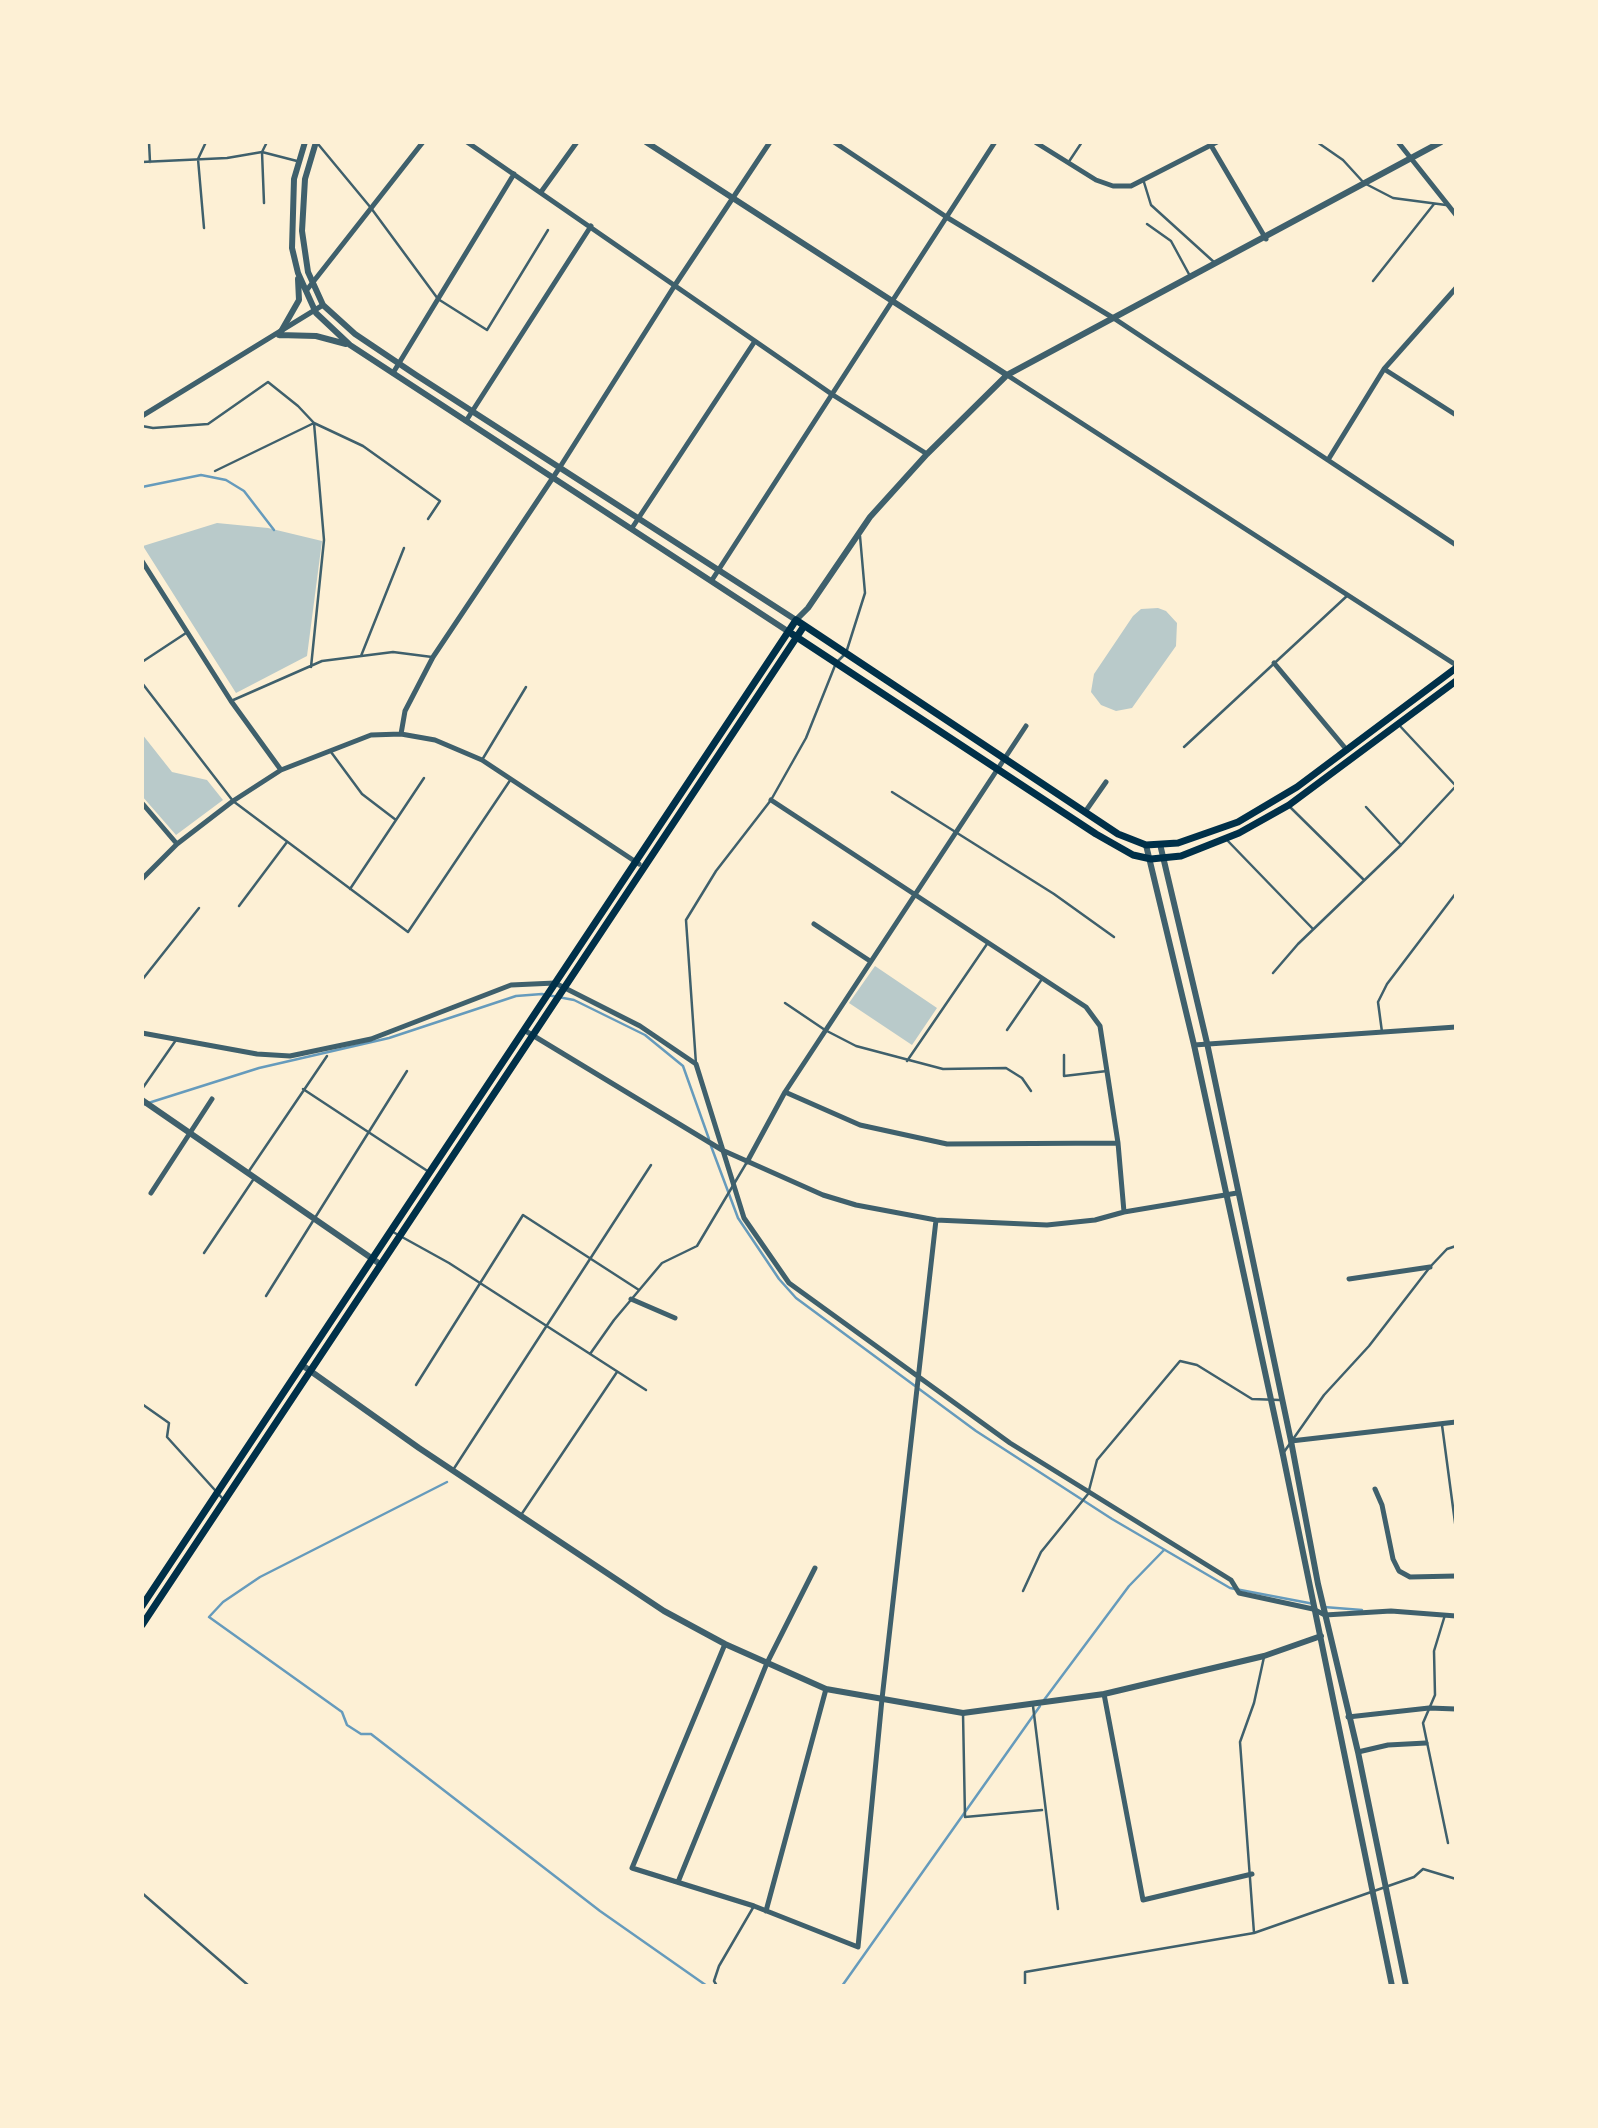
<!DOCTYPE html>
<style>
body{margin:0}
#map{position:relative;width:1598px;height:2128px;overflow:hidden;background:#fdf0d5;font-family:Lato,sans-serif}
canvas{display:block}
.frame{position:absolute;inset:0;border:144px solid #fdf0d5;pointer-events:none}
</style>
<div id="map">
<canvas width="1598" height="2128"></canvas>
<div class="frame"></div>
</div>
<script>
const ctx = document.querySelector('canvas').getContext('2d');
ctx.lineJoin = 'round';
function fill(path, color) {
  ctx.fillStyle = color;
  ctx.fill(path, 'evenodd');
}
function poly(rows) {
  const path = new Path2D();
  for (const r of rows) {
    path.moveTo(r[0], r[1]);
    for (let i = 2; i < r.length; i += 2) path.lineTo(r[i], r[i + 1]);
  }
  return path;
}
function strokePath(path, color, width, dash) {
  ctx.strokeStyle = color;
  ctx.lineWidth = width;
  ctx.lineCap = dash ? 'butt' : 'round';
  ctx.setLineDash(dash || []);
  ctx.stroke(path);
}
const green = poly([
 [217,523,268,528,322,541,307,656,236,693,143,546],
 [1158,608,1166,611,1177,623,1176,646,1132,708,1116,711,1101,705,1091,692,1094,674,1133,616,1141,609],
 [142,734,172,772,207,780,223,800,176,835,142,796],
 [875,966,937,1008,912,1045,849,1003]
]);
const stream = poly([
 [142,487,201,475,226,480,244,491,274,530],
 [142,1105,259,1068,389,1038,516,996,542,994,574,1000,645,1035,683,1066,709,1139],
 [711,1146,738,1218,779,1279,796,1298,976,1431,1112,1519,1230,1588,1314,1604],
 [447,1482,260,1577,223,1602,209,1617,342,1712,347,1725,361,1734,371,1734,600,1911,707,1986],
 [1324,1607,1362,1610],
 [1044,1700,1129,1586,1164,1550],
 [842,1986,1040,1706]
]);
const service = poly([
 [149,142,150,162],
 [1317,142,1343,160,1364,183,1393,198,1446,205],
 [318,144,371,208,438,299,487,330,548,230],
 [142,162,227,158,262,152,297,161],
 [1068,163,1082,142],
 [1143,179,1151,205,1215,263],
 [264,203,262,152,267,142],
 [1147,224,1171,241,1190,276],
 [204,228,198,159,206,142],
 [1373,281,1434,204],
 [142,426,153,428,208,424,268,382,298,406,314,423,363,446,440,501,428,519],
 [215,471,314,423,324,540,311,667],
 [361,656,404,548],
 [142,662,186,633],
 [142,683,233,801,408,932,511,779],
 [231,701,322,661,393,652,432,657],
 [1399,725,1456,786],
 [1184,747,1348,595],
 [331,752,362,794,396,820,350,889],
 [482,760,526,687],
 [892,792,1054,894,1114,937],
 [1289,806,1364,880],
 [1366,807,1401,845],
 [396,820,424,778],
 [1226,839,1313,929],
 [239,906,287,842],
 [1273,973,1298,944,1401,845,1456,786],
 [142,980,199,908],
 [785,1003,825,1030,856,1046,943,1069,1006,1068,1022,1078,1031,1091],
 [1007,1030,1042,979],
 [1382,1032,1378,1002,1387,984,1456,893],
 [1064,1055,1064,1076,1107,1071],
 [907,1061,987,944],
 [696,1064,686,920,716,871,771,800,806,738,836,663,846,653,865,593,860,536],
 [142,1089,176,1040],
 [303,1089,429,1172],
 [249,1171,327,1056],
 [393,1232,449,1263,646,1390],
 [204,1253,253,1180],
 [266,1296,407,1071],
 [590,1354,614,1320,662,1263,697,1246,747,1162],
 [416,1385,523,1215,639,1290],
 [142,1404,169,1423,167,1437,223,1499],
 [1442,1425,1456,1530],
 [1284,1452,1324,1395,1369,1346,1430,1267,1447,1249,1456,1246],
 [453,1470,651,1165],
 [521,1515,617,1372],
 [1023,1591,1041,1552,1088,1494,1097,1460,1180,1361,1197,1365,1252,1399,1280,1400],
 [1445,1615,1434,1651,1435,1695,1423,1723,1448,1843],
 [1033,1706,1058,1909],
 [963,1713,965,1817,1042,1810],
 [142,1893,249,1986],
 [1254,1933,1240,1742,1254,1703,1264,1657],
 [717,1986,714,1981,719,1966,754,1906],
 [1025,1986,1025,1972,1254,1933,1414,1877,1423,1869,1456,1879]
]);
const minor = poly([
 [467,142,833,395,927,454],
 [834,142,948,218,1115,319,1456,545],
 [1035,142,1096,180,1113,186,1131,186,1217,142],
 [1209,142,1266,239],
 [1398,142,1456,215],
 [541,192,577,142],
 [306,291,423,142],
 [1384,369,1456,415],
 [393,373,514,174],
 [1007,375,1456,665],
 [142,416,323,305],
 [466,421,591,226],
 [1328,460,1384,369,1456,288],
 [632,528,755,341],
 [142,561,231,701,281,770],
 [712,580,995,142],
 [1274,663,1346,749],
 [401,734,405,711,433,657,560,467,675,285,770,142],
 [771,800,1086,1007,1100,1026,1118,1143],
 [142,803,177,844],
 [1085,812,1106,782],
 [142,879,177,844,233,801,281,770,371,735,401,734,435,740,482,760,639,864],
 [814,924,870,961],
 [524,1030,722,1150,823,1195,856,1205,936,1220,1047,1225,1095,1220,1124,1212,1237,1193],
 [142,1033,257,1054,290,1056,371,1039,511,985,555,983,640,1026,696,1064,744,1218,789,1283,1010,1443,1231,1580,1239,1593,1313,1609,1325,1615,1391,1611,1456,1616],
 [1194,1045,1456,1027],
 [785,1092,860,1125,947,1144,1118,1143,1124,1212],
 [747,1162,785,1092,1026,726],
 [151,1193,212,1099],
 [1349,1279,1430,1267],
 [631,1299,675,1318],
 [1291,1441,1456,1422],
 [1375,1489,1382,1505,1393,1559,1399,1571,1410,1577,1456,1576],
 [725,1644,632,1868,754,1906,858,1947,882,1699,936,1220],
 [1104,1694,1143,1900,1252,1874],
 [1348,1717,1429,1708,1456,1709],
 [1358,1752,1388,1745,1426,1743],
 [678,1882,767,1663,815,1568],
 [766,1911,826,1689]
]);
const tertiary = poly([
 [305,142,294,179,292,248,298,273,316,313,350,345,789,632],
 [316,142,305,179,302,231,308,272,323,305,355,334,416,375,796,620,808,608,870,517,927,454,1007,375,1441,142],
 [646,142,1007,375],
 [279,335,316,336,346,344],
 [279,335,299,300,298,279],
 [1160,844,1207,1043,1291,1441,1318,1584,1358,1752,1406,1986],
 [1146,845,1194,1045,1283,1455,1392,1986],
 [142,1100,380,1264],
 [302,1365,419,1448,664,1611,725,1644,826,1689,963,1713,1104,1694,1264,1656,1321,1636]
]);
const secondary = poly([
 [792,634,1096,834,1133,855,1151,859,1181,856,1239,833,1289,805,1456,681],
 [142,1606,796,620,1118,834,1146,845,1178,843,1238,822,1297,787,1456,668],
 [142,1625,804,626]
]);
fill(green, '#b9caca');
strokePath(stream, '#669bbc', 2.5);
strokePath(service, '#3f606c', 2.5);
strokePath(minor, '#3f606c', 5);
strokePath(tertiary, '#3f606c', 6);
strokePath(secondary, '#003049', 7);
</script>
